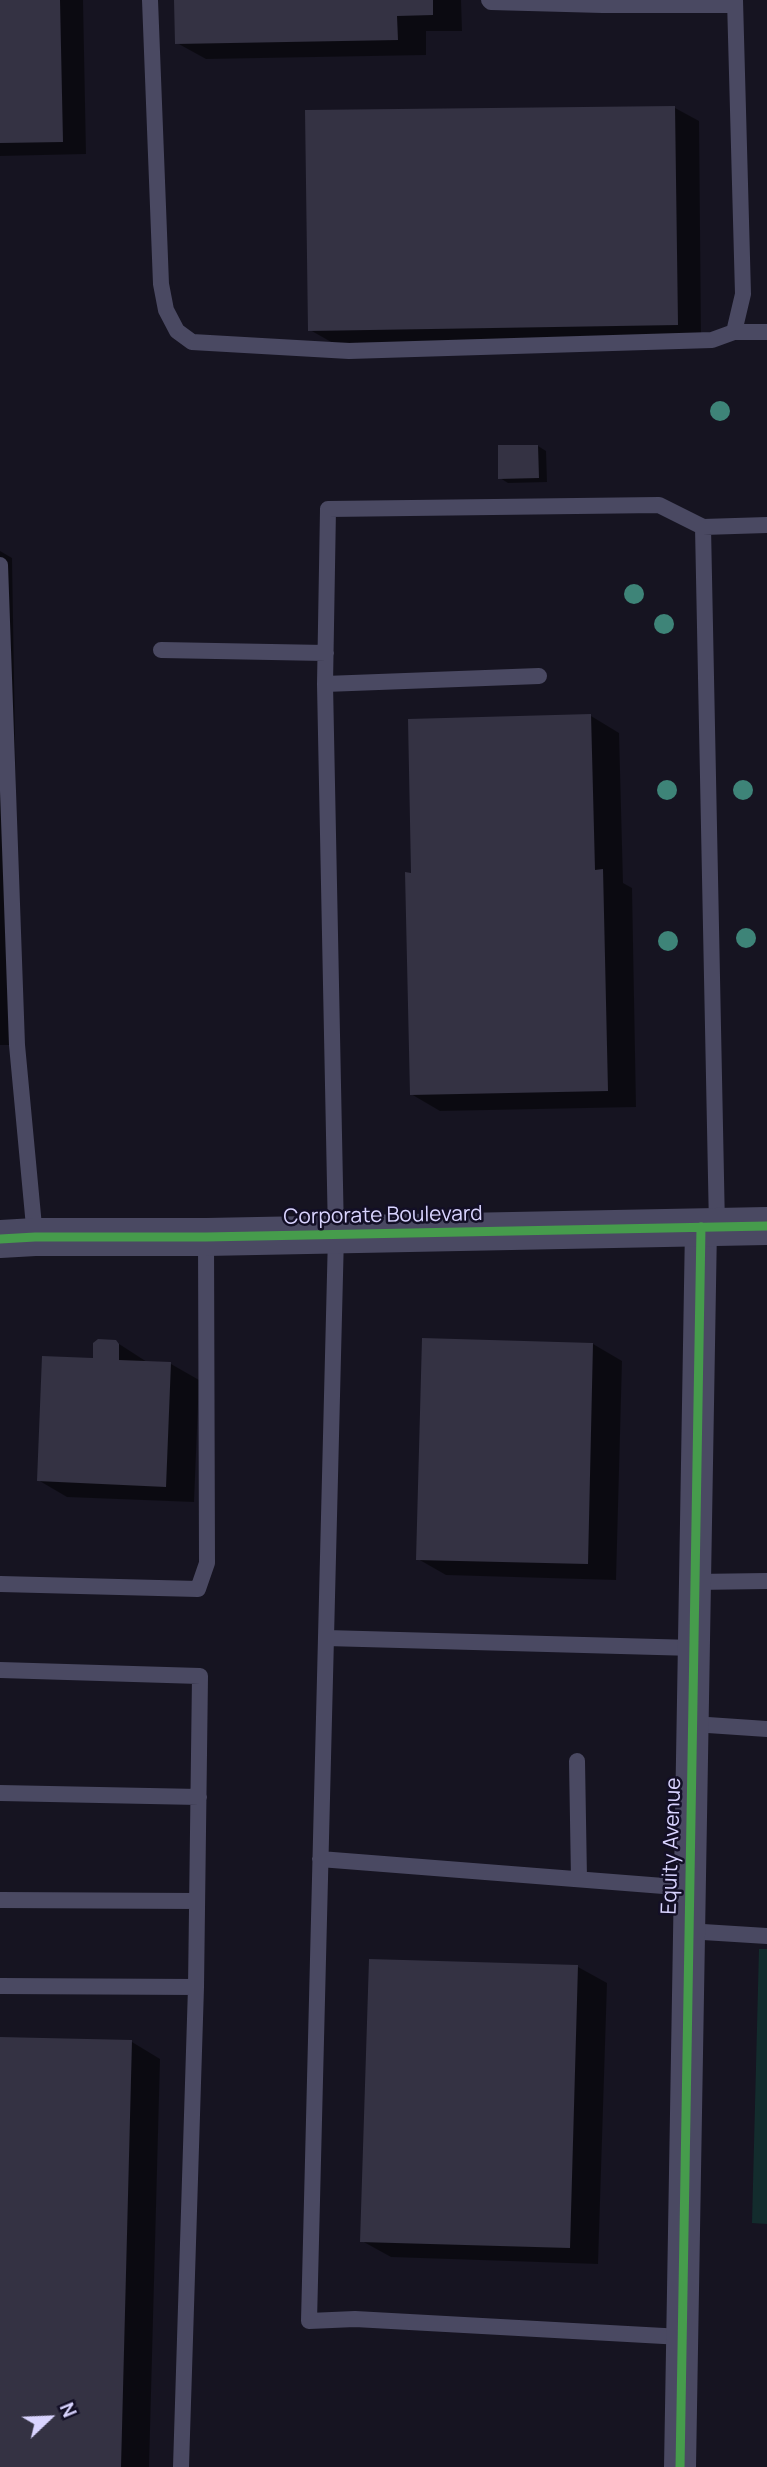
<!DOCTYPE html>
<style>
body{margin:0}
#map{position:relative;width:767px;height:2467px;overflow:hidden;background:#161421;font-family:Manrope,sans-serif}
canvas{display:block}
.north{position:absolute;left:14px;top:2383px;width:70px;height:70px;-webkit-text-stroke:5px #130f26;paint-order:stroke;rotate:67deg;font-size:19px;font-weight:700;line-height:28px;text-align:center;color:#d9d4ff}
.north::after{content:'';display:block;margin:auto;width:24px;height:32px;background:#d9d4ff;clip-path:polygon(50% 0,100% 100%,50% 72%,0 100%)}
</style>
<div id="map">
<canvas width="767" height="2467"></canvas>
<div class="north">N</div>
</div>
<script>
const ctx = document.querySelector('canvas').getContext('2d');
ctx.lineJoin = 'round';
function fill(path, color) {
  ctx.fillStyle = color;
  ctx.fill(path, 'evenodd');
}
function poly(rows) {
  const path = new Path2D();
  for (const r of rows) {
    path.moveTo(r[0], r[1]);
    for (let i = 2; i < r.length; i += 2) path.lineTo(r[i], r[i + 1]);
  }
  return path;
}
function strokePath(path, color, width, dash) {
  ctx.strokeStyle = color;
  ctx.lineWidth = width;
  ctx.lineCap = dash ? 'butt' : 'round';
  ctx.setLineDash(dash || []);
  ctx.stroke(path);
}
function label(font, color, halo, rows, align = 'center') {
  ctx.font = font + ' Manrope,sans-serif';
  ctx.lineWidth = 5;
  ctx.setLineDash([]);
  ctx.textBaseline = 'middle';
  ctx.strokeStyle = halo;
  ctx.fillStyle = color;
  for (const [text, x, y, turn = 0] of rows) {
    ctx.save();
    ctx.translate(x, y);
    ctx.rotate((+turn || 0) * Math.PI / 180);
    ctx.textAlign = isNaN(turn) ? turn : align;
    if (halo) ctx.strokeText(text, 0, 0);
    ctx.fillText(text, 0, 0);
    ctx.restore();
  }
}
const green = poly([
 [759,1949,767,1949,767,2224,752,2223]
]);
const shadow = poly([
 [0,0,83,0,86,154,0,156],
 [176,0,461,0,462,31,426,31,426,55,206,59,177,43],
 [675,108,699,121,701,337,333,343,310,330],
 [538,446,546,451,547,482,508,483,500,478],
 [0,551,12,558,20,1045,0,1045],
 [591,716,619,733,623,883,632,888,636,1107,440,1111,411,1094,413,875],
 [116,1342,147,1362,171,1364,199,1380,194,1502,67,1497,38,1480,95,1360],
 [593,1344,622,1361,616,1580,446,1575,418,1559],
 [578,1967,607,1983,598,2264,391,2257,362,2241],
 [0,2039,132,2042,160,2059,149,2467,0,2467]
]);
const building = poly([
 [0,0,60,0,63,142,0,143],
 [174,0,433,0,433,15,397,16,398,40,175,44],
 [675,106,678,325,308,331,305,110],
 [498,445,538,445,539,478,498,479],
 [591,714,595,870,603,869,608,1091,410,1095,405,872,411,873,408,719],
 [422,1338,593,1343,588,1564,416,1560],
 [98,1339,116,1340,119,1344,119,1360,171,1362,166,1487,37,1481,42,1356,93,1358,93,1343],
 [369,1959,578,1965,570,2248,360,2242],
 [0,2037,132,2040,121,2467,0,2467]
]);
const service = poly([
 [150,0,161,284,166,310,177,331,192,342,349,351,712,340,734,332,743,294,735,0],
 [489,0,491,2,603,5,735,5],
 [734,332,767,332],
 [0,565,17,1045,35,1237],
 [161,650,326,653],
 [539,676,325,684,336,1235,309,2321,355,2319,682,2337],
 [325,684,328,509,659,505,703,527],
 [717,1227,703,527,767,525],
 [695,1582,767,1581],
 [0,1584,198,1589,207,1563,206,1237],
 [326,1638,694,1648],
 [0,1670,200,1676,196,1987,0,1986],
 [693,1724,767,1729],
 [577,1761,579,1879],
 [0,1793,199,1797],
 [320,1859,689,1888],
 [0,1900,197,1901],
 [687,1931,767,1936],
 [181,2467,196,1987]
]);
const minor = poly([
 [680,2467,701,1227]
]);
const tertiary = poly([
 [0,1239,35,1237,206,1237,767,1226]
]);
const cycleway = poly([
 [0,1239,35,1237,206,1237,767,1226],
 [680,2467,701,1227]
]);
const trees = [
 [720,411],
 [634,594],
 [664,624],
 [667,790],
 [743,790],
 [746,938],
 [668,941]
];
const streetNames = [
 ["Corporate Boulevard",383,1216,-1],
 ["Equity Avenue",672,1846,-88]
];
fill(green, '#132c2d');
fill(shadow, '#0007');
fill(building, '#343243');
strokePath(service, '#4a4962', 16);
strokePath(minor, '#4a4962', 32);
strokePath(tertiary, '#4a4962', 38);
strokePath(cycleway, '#469c4c', 9);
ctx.fillStyle = '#3e8478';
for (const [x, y] of trees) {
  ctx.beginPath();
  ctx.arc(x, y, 10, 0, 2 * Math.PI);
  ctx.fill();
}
label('21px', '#d9d4ff', '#130f26', streetNames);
</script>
